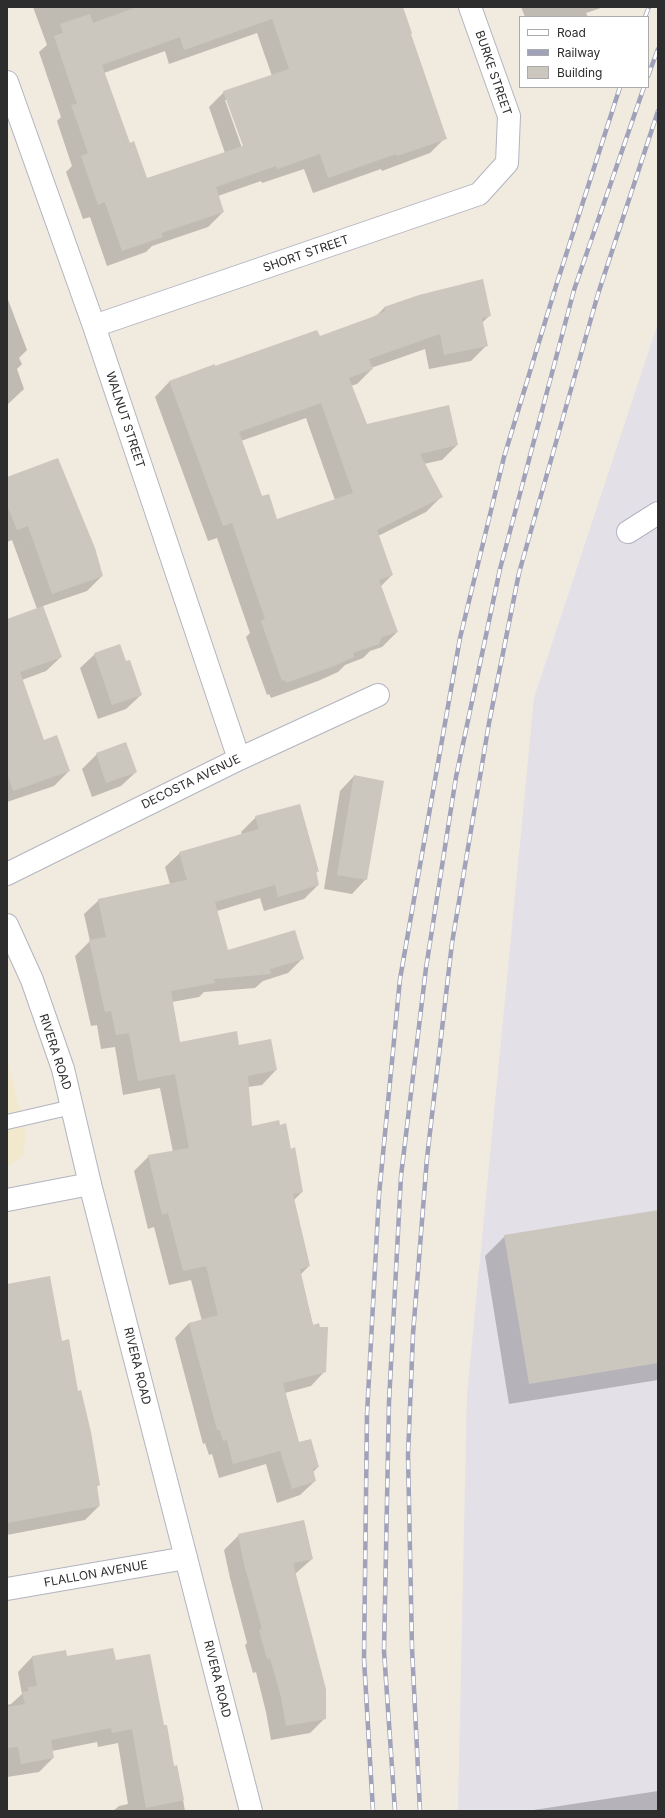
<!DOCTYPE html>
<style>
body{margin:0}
#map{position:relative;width:665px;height:1818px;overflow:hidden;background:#f0eadf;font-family:Inter,sans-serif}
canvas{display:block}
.frame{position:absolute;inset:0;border:8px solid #2d2d2d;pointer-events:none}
.legend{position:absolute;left:519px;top:16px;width:130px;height:72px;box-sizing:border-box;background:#fff;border:1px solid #ababab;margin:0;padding:5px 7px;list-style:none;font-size:12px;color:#2d2d2d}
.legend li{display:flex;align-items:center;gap:8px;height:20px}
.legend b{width:20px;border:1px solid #ababab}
</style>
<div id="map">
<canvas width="665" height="1818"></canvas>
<div class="frame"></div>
<ul class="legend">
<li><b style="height:5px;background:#fff"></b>Road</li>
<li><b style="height:5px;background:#a0a2b9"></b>Railway</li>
<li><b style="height:11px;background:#cbc7be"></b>Building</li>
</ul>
</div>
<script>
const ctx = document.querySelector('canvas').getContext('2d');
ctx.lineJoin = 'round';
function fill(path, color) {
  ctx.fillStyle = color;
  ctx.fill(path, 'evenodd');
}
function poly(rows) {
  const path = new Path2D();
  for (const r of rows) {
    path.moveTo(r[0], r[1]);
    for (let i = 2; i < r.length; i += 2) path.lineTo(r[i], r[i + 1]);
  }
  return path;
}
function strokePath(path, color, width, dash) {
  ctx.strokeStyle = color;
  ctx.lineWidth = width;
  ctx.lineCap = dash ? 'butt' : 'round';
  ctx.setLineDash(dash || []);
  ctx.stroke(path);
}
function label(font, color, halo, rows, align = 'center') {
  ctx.font = font + ' Inter,sans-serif';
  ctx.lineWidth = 3;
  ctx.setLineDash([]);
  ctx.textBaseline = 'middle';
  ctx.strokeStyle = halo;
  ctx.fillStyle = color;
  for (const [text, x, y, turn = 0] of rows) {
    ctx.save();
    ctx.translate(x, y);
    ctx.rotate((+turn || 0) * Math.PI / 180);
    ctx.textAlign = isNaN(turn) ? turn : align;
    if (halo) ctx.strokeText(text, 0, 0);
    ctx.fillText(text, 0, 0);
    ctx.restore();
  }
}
const industrial = poly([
 [658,323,658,1811,458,1811,467,1395,534,698]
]);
const education = poly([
 [7,1058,26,1136,23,1156,7,1167]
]);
const shadow = poly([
 [33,7,394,7,445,138,430,153,382,171,381,169,313,193,304,169,262,183,261,181,218,196,223,212,208,227,152,246,146,252,107,266,90,217,83,219,66,172,72,166,57,121,61,117,39,52,47,45],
 [257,33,272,76,224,92,209,107,225,153,147,179,129,144,104,73,165,51,169,64],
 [225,100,227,100,245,150,243,151],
 [521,7,604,7,586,13,588,17,525,17],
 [7,297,27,350,19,358,22,364,17,369,24,389,7,405],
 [384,308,489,316,482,323,486,346,471,361,429,369,425,349,371,368,372,369,357,384,351,386,366,425,457,445,442,460,424,464,442,496,426,512,378,536,392,575,381,586,397,632,382,647,370,651,363,658,345,665,338,672,318,681,271,698,269,694,267,695,246,637,250,633,217,538,208,541,155,397,170,381,320,338,376,316],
 [306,418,335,500,276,520,261,497,241,441],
 [7,478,102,576,87,591,43,606,61,657,46,671,22,680,43,741,69,771,54,786,7,802,7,620,37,609,12,540,7,542],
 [95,654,125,662,141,695,126,709,98,719,80,668],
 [97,754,136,772,121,786,92,797,82,769],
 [354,776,366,879,352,894,324,889,340,791],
 [299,805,317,872,315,874,318,885,304,899,264,911,260,898,217,911,227,952,303,958,288,973,263,981,255,988,204,992,199,997,172,1002,180,1044,239,1047,276,1070,262,1085,248,1087,251,1127,290,1150,302,1192,293,1201,309,1266,300,1275,325,1371,311,1386,285,1393,299,1443,318,1467,313,1472,315,1481,300,1495,277,1503,266,1464,219,1478,212,1454,209,1455,205,1443,203,1444,175,1338,189,1323,202,1321,191,1280,169,1285,154,1227,148,1229,134,1171,149,1156,173,1152,160,1088,123,1095,115,1047,101,1049,97,1025,91,1026,75,956,90,941,84,914,99,900,170,884,165,867,180,853,242,834,241,832,256,817],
 [658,1211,658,1380,509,1404,485,1256,505,1236],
 [7,1285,61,1342,77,1392,99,1484,96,1488,99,1506,85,1520,7,1535],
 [239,1535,312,1559,295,1574,325,1718,310,1733,271,1740,266,1712,256,1672,253,1673,245,1645,247,1643,230,1578,224,1550],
 [65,1651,66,1658,115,1661,163,1726,174,1767,177,1766,185,1811,113,1811,119,1806,128,1804,118,1743,98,1747,97,1742,52,1751,53,1758,39,1772,7,1777,7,1705,11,1704,22,1694,18,1672,32,1657],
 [658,1791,658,1811,527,1811]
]);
const building = poly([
 [137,7,403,7,412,33,411,34,447,139,397,156,396,154,328,178,320,154,277,169,276,166,216,187,224,212,161,233,163,237,122,251,105,202,98,205,81,156,88,153,71,105,77,104,54,36,63,33,60,24,90,14,93,23],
 [272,19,289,69,223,91,243,146,147,178,134,141,130,143,102,65,180,37,184,50],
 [483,279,491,316,482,318,488,346,444,355,440,334,369,359,373,369,349,378,367,424,449,405,458,445,420,454,443,497,377,530,393,575,379,580,398,632,382,637,379,644,353,653,354,657,334,666,286,683,285,680,282,681,261,621,265,619,232,523,223,526,169,381,215,364,215,366,317,330,320,336,372,317,385,311,384,307,419,295],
 [321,403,353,493,277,519,269,494,262,496,239,432],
 [58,458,95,548,103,576,52,594,28,526,17,530,7,505,7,477],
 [43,606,62,657,20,672,44,740,57,735,70,771,13,791,7,773,7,619],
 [120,644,126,661,130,660,142,695,112,705,94,653],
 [126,742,137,772,106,783,96,753],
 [354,775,384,781,367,880,337,875],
 [300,804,319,872,316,871,319,885,278,897,275,885,215,902,228,950,295,930,304,959,270,969,271,974,214,979,215,983,171,991,180,1042,237,1031,239,1045,271,1039,277,1070,248,1076,252,1126,279,1120,280,1125,286,1123,291,1149,295,1147,303,1192,293,1194,310,1266,300,1269,313,1325,319,1323,320,1327,328,1327,326,1372,283,1383,299,1442,311,1439,319,1467,313,1469,316,1481,292,1489,280,1451,233,1464,227,1440,223,1441,220,1430,217,1430,189,1323,218,1315,206,1266,183,1271,168,1213,162,1215,148,1155,189,1148,175,1074,138,1081,129,1033,116,1035,111,1011,105,1012,89,940,106,937,98,899,187,880,179,852,259,829,255,816],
 [658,1210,658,1363,529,1384,504,1235],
 [50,1276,62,1341,69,1339,78,1391,81,1390,91,1432,100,1485,97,1486,100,1506,7,1523,7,1284],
 [304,1520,313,1559,293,1563,326,1689,326,1719,286,1726,281,1697,270,1658,267,1659,259,1630,262,1629,244,1564,238,1534],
 [113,1648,116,1660,150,1654,164,1725,167,1725,174,1766,177,1765,184,1800,146,1808,132,1729,112,1733,111,1728,51,1740,54,1758,21,1764,18,1747,7,1748,7,1707,25,1704,22,1692,28,1691,28,1687,37,1686,32,1656,66,1650,67,1656]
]);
const service = poly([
 [7,1122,72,1107]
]);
const minor = poly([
 [7,82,94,326,239,759],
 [94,326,479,194,507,163,509,116,470,7],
 [628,532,658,513],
 [7,874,239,759,378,695],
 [7,1200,90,1184],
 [7,1589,186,1558]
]);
const tertiary = poly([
 [7,925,32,980,63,1069,90,1184,251,1811]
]);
const rail = poly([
 [645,17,649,7],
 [648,76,658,49],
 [373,1811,364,1659,367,1414,379,1195,400,979,460,638,504,457,556,286,620,87],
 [395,1811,384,1651,389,1402,401,1176,426,968,456,777,500,569,574,290,644,87],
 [420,1811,412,1648,408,1455,413,1334,427,1158,452,943,489,723,519,573,598,294,658,111]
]);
const streetNames = [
 ["BURKE STREET",493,73,71],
 ["SHORT STREET",306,254,-19],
 ["WALNUT STREET",125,420,72],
 ["DECOSTA AVENUE",191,782,-26],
 ["RIVERA ROAD",55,1052,72],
 ["RIVERA ROAD",137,1366,76],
 ["FLALLON AVENUE",96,1574,-10],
 ["RIVERA ROAD",217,1679,76]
];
fill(industrial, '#e3e0e8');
fill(education, '#f2e9cd');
fill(shadow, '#0003');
fill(building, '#cbc7be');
strokePath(service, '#b3b4c2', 16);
strokePath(minor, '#b3b4c2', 24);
strokePath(tertiary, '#b3b4c2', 24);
strokePath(service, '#fff', 14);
strokePath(minor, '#fff', 22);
strokePath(tertiary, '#fff', 22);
strokePath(rail, '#a0a2b9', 4.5);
strokePath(rail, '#fff', 3, [9]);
label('12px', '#2d2d2d', '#fff', streetNames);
</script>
